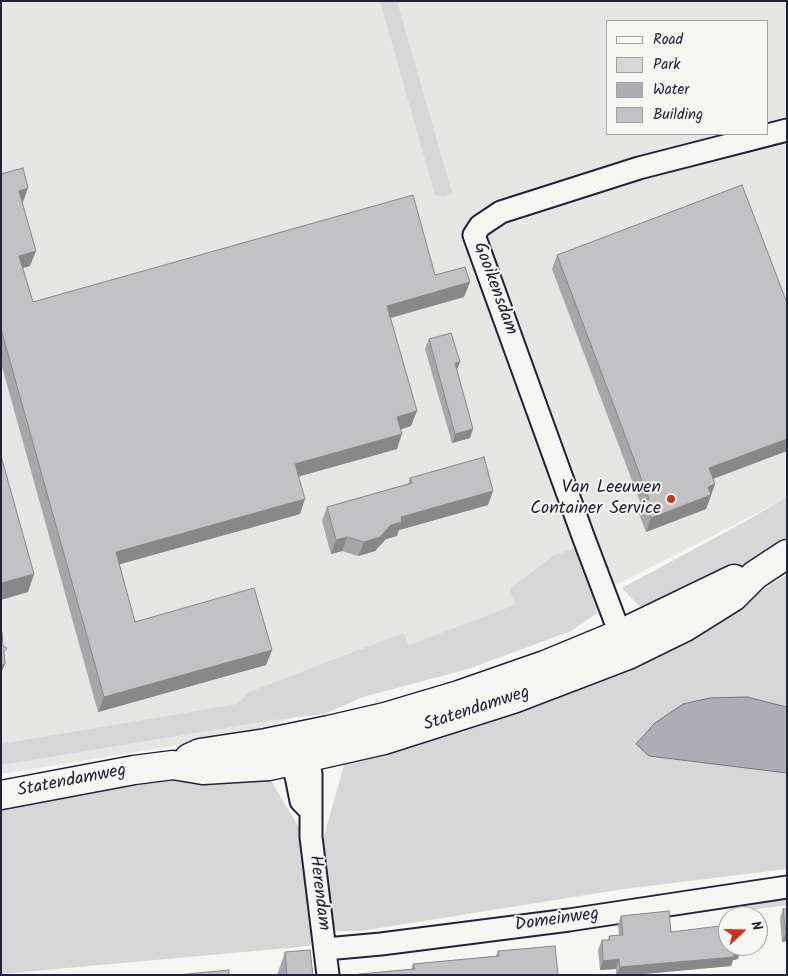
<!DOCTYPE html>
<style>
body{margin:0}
#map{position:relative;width:788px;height:976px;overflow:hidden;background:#f6f6f2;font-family:Kalam,sans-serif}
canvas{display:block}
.frame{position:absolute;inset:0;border:2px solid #22223b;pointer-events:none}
.legend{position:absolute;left:606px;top:20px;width:162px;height:115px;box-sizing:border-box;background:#f6f6f2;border:1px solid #a1a1a9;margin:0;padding:6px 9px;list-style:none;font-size:15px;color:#22223b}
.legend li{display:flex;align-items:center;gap:10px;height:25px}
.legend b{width:25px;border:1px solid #a1a1a9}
.north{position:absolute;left:718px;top:906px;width:50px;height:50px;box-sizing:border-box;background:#f6f6f2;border:1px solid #a1a1a9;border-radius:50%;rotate:69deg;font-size:14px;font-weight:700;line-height:20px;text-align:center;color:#22223b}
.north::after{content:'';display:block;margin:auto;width:18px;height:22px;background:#c8321e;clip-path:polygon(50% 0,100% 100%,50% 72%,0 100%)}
</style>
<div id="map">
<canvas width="788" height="976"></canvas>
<div class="frame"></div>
<ul class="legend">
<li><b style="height:6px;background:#f6f6f2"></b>Road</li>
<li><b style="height:14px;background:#d7d7d7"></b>Park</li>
<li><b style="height:14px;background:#adadb3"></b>Water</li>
<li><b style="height:14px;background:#c2c2c4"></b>Building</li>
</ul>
<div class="north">N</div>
</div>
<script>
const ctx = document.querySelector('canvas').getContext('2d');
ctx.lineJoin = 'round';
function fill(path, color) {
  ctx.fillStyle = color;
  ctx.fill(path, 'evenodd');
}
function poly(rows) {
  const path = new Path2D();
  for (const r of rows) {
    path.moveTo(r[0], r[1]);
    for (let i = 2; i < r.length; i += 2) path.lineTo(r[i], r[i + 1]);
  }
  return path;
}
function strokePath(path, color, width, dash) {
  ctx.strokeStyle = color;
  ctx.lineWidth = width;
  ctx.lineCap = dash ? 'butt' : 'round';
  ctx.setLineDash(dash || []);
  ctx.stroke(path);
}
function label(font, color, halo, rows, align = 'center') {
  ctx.font = font + ' Kalam,sans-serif';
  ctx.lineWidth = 4;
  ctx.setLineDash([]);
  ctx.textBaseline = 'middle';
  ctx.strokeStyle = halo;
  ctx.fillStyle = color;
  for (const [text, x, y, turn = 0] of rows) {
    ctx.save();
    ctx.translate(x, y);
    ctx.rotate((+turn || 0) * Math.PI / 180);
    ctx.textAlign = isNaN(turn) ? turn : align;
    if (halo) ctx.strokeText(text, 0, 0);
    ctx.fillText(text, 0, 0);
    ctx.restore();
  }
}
const built = poly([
 [1,1,787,1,787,498,590,598,257,732,1,774],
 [607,21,767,21,767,134,607,134]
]);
const green = poly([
 [380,1,397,1,452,193,443,197,435,195],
 [787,497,787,546,756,564,647,607,639,606,622,588,748,520],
 [580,546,596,597,597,613,571,631,468,669,363,697,325,714,274,720,1,765,1,744,237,704,249,692,403,633,409,645,515,605,510,589,553,556],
 [787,575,787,707,747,697,649,756,787,773,787,869,624,889,361,931,336,931,328,915,322,847,324,836,346,758,757,592],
 [266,772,304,836,314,935,310,946,1,974,1,800,133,781],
 [787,892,787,905,750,910,749,898]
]);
const water = poly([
 [747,697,787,707,787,773,649,756,636,744,655,723,683,704,710,698,747,697]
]);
const minor = poly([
 [625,647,583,536,474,235,480,226,501,212,639,168,787,130],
 [300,744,308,757,311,774,311,837,328,975],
 [294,746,290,761,296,776,301,801,307,807],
 [326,949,381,944,569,920,787,887]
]);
const major = poly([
 [189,758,200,753,266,743,329,730,385,717,459,695,545,665,620,634,734,579],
 [1,795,134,770,173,765,203,770,269,766,384,740,513,699,628,655,685,627,733,597,755,575,787,554]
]);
const wall = poly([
 [1,174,23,202,22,203,30,266,23,268,33,302,435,275,464,297,391,318,411,426,401,429,397,449,299,476,300,514,119,564,135,622,272,650,266,665,98,712,1,363],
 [557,255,787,303,787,451,713,479,715,484,706,509,646,532,639,514,642,507,552,269],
 [429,339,457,370,470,438,452,443,425,349],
 [410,478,488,505,399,530,397,536,386,539,375,551,358,556,342,551,331,554,322,521,327,507,408,484],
 [783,909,787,941,782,942,780,918],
 [621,916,671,932,738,959,733,960,731,966,632,975,616,975,616,969,600,970,598,950,602,940,608,940,609,936,619,936,618,925],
 [498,951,558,975,358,975,359,974,411,969,413,964,496,956],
 [285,952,287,975,277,975]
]);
const shadedWall = poly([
 [28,188,23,202,13,205,19,191],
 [36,251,30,266,14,270,19,256],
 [470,282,464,297,382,320,387,306],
 [460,362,456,372,455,363],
 [417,411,411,426,392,432,397,417],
 [473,429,470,438,452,443,455,434],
 [402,434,397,449,290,479,295,464],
 [787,439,787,451,704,482,709,468],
 [715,484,706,509,646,532,651,518,708,487],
 [493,491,488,505,399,530,397,536,386,539,375,551,358,556,364,542,391,525,401,517],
 [305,499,300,514,110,567,116,552],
 [347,537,342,551,331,554,336,540],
 [34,574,28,592,1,600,1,583],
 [272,650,266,665,98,712,104,697],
 [5,664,1,673,1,665],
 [786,932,787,932,787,941,782,942],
 [741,950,738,959,733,960,731,966,632,975,617,975,620,967],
 [619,959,616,969,600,970,603,961]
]);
const building = poly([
 [23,168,28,188,19,191,36,251,19,256,33,302,413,195,435,275,465,267,470,282,387,306,417,411,397,417,402,434,295,464,305,499,116,552,135,622,254,588,272,650,104,697,1,329,1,174,23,168],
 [742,185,787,303,787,439,709,468,715,484,708,487,711,495,651,518,644,500,649,499,557,255,742,185],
 [451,333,460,362,455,363,473,429,455,434,429,339,451,333],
 [1,456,34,574,1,583,1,456],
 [484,457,493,491,401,517,402,522,391,525,380,537,364,542,347,537,336,540,327,507,412,483,410,478,484,457],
 [1,632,2,632,3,646,7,648,4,652,5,664,1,665,1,632],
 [783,909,787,909,787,932,786,932,783,909],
 [669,911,671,932,728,925,728,946,741,946,741,950,734,951,734,957,620,967,619,959,603,961,602,940,610,940,609,936,623,935,621,916,669,911],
 [555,946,558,975,359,975,359,974,415,969,413,964,499,956,498,951,555,946],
 [310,950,313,975,287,975,285,952,310,950],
 [229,970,229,975,177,975,229,970]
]);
const markers = [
 [671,499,5,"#c8321e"]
];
const streetNames = [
 ["Gooikensdam",494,289,70],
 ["Statendamweg",477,710,-18],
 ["Statendamweg",72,782,-11],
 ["Herendam",318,893,83],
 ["Domeinweg",557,921,-8]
];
const poiNames = [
 ["Van Leeuwen",661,489],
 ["Container Service",661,510]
];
fill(built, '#e6e6e4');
fill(green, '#d7d7d7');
fill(water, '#adadb3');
strokePath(water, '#757583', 1);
strokePath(minor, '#22223b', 25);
strokePath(major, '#22223b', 31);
strokePath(minor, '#f6f6f2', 21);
strokePath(major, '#f6f6f2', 28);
fill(wall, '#a7a7a9');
fill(shadedWall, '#888889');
fill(building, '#c2c2c4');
strokePath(building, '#888889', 1);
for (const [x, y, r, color] of markers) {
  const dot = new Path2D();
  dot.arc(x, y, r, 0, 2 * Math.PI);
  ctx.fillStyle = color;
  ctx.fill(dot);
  strokePath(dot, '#f6f6f2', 2);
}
label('18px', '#22223b', '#f6f6f2', streetNames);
label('18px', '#22223b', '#f6f6f2', poiNames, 'right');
</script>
